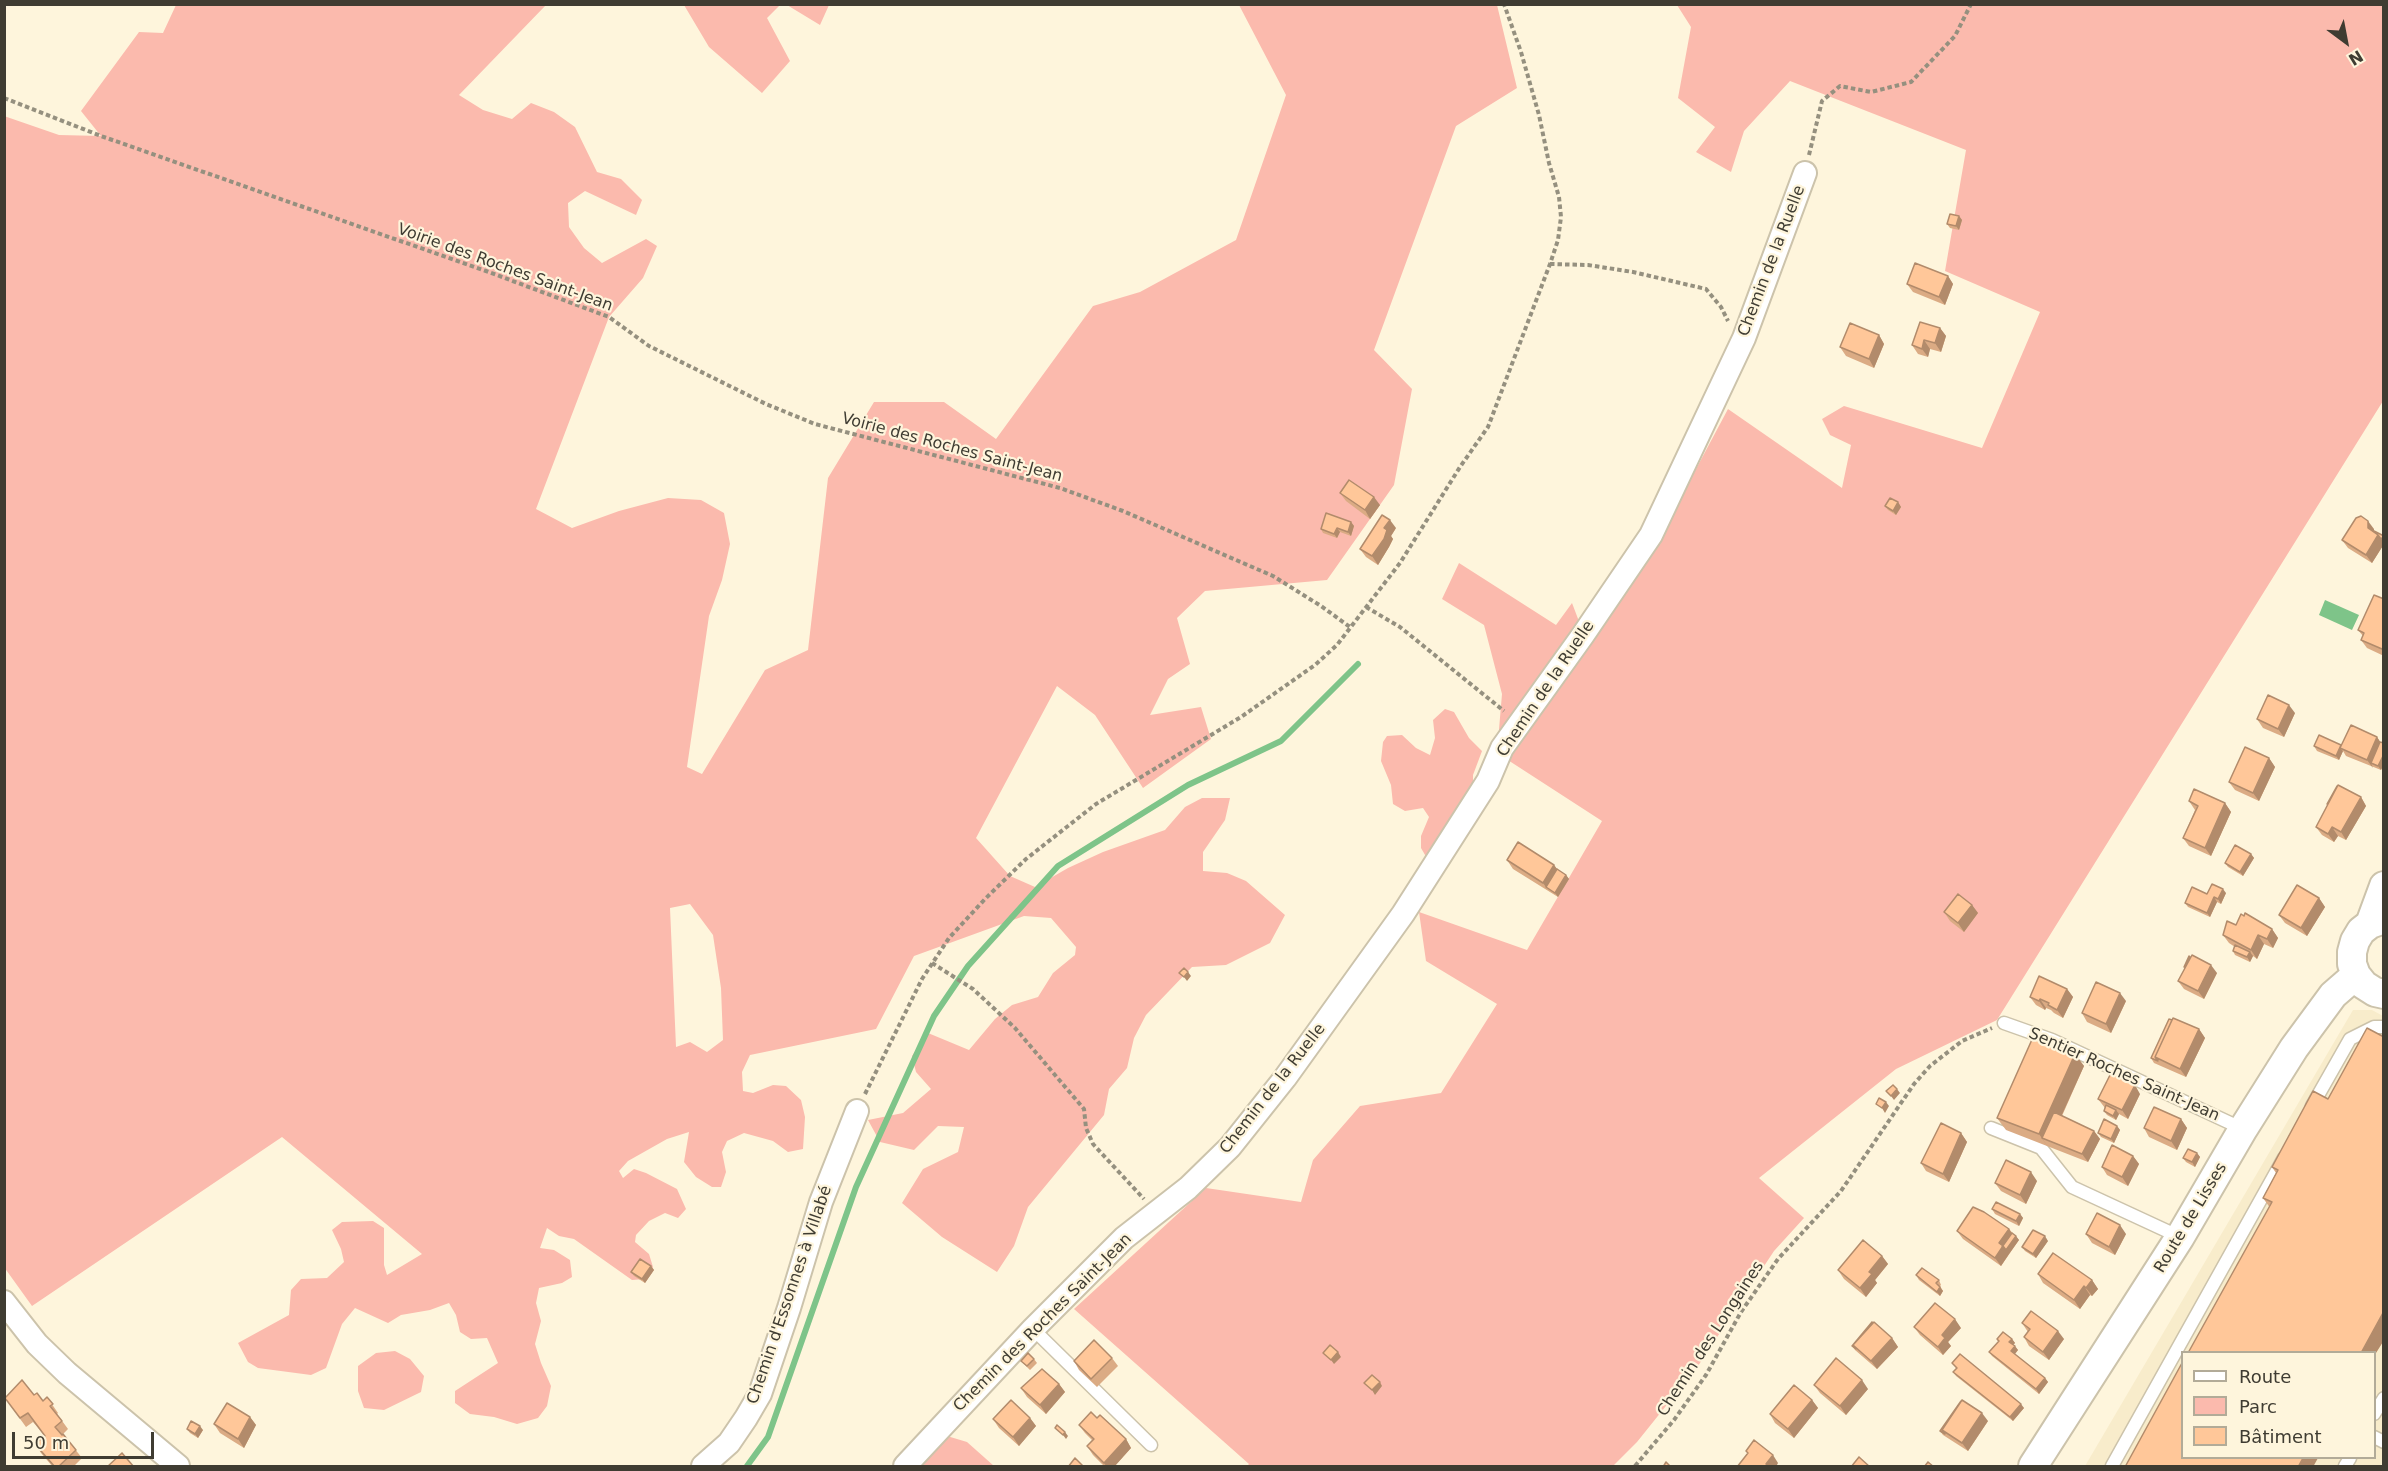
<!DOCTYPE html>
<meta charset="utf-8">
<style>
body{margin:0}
#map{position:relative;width:2388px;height:1471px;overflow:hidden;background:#fef5dc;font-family:"DejaVu Sans",sans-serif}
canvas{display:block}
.frame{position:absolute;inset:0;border:6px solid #3f3c32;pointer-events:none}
.legend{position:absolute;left:2181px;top:1351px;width:195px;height:108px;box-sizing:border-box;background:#fef5dc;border:2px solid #b2ab98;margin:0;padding:8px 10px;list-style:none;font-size:18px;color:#3f3c32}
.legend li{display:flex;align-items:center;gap:12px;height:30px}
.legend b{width:30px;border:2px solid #b2ab98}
.north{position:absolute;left:2316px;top:12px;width:60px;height:60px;-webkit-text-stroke:4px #fef5dc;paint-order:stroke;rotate:148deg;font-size:16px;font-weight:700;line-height:24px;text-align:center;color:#3f3c32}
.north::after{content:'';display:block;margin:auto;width:21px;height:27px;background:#3f3c32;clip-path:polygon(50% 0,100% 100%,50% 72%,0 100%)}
.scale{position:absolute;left:12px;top:1432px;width:142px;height:27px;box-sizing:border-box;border:3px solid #3f3c32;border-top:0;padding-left:8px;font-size:18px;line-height:21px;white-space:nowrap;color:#3f3c32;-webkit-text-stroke:4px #fef5dc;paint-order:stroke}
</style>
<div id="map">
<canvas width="2388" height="1471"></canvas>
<div class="frame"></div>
<ul class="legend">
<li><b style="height:8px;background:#fff"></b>Route</li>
<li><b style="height:16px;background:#fbbaad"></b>Parc</li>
<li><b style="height:16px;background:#ffc799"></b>Bâtiment</li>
</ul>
<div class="north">N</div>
<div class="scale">50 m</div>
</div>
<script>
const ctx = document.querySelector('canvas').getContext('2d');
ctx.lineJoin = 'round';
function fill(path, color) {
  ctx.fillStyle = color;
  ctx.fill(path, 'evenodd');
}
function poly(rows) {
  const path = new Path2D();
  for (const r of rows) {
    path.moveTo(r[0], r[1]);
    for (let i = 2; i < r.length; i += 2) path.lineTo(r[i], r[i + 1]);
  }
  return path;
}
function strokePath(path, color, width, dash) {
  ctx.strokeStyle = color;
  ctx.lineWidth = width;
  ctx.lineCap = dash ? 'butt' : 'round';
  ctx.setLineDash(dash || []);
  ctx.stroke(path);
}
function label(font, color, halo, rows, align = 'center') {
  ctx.font = font + ' "DejaVu Sans",sans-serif';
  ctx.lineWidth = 4.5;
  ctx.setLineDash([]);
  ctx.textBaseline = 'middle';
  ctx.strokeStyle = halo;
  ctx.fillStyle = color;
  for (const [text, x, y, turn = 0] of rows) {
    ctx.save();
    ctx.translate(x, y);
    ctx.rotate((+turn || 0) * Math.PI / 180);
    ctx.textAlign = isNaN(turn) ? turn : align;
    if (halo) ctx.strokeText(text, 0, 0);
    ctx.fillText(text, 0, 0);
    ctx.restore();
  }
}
const built = poly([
 [2353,1010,2372,1010,2383,1016,2383,1466,2085,1466],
 [2182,1352,2374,1352,2374,1458,2182,1458]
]);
const green = poly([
 [176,5,546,5,459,95,483,110,512,119,531,103,554,112,575,127,597,172,621,179,642,200,636,215,585,191,568,203,569,227,584,248,602,263,646,239,657,246,643,278,609,317,536,509,572,528,619,511,668,498,701,500,724,513,730,544,722,580,709,616,687,767,702,774,765,670,808,650,828,478,874,402,944,402,996,439,1093,306,1140,292,1236,240,1286,95,1239,5,1497,5,1517,88,1456,126,1374,350,1412,389,1394,485,1327,580,1205,591,1177,618,1190,664,1168,679,1150,715,1201,707,1211,739,1143,788,1095,715,1057,686,976,838,1010,876,1035,887,1068,868,1103,852,1165,830,1185,807,1202,798,1230,798,1225,820,1203,852,1203,871,1227,873,1246,881,1285,915,1270,943,1226,965,1192,967,1146,1015,1134,1038,1127,1068,1109,1089,1104,1115,1028,1207,1014,1246,997,1272,942,1237,902,1203,923,1169,958,1152,964,1127,938,1126,914,1150,880,1142,868,1120,903,1113,931,1089,916,1072,912,1056,928,1033,969,1050,995,1019,1012,1005,1038,997,1053,973,1075,955,1076,947,1051,918,1024,916,914,956,876,1029,750,1055,742,1072,743,1091,753,1093,773,1085,786,1086,801,1100,805,1117,803,1149,788,1152,773,1141,744,1133,727,1141,722,1152,726,1172,721,1187,712,1187,696,1177,684,1162,689,1132,667,1139,628,1161,619,1171,623,1178,634,1169,646,1173,677,1189,686,1209,678,1218,665,1213,649,1221,636,1235,635,1242,649,1254,653,1267,645,1279,632,1280,574,1239,559,1236,547,1228,540,1248,554,1250,570,1260,572,1277,562,1283,539,1288,536,1303,541,1321,535,1344,541,1363,551,1386,547,1406,538,1418,517,1424,494,1417,470,1414,455,1403,455,1391,498,1363,487,1338,471,1339,460,1332,456,1315,449,1303,430,1310,401,1315,388,1323,355,1308,342,1324,326,1368,311,1375,258,1368,248,1362,238,1343,289,1315,291,1290,301,1279,327,1278,344,1262,341,1249,332,1230,342,1222,373,1221,384,1228,384,1265,387,1275,422,1254,282,1137,32,1306,4,1267,4,116,59,135,101,136,81,111,139,32,163,33],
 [690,904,713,935,721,988,723,1040,707,1052,690,1042,676,1047,670,908],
 [684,5,780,5,767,18,790,61,762,93,709,47],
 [787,5,829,5,820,25],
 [1677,5,2383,5,2383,401,1997,1020,1896,1069,1759,1178,1804,1218,1774,1251,1698,1366,1637,1442,1613,1466,1247,1466,1249,1464,1074,1309,1206,1188,1301,1202,1313,1160,1360,1106,1441,1093,1497,1004,1426,961,1419,912,1527,950,1602,821,1497,753,1502,694,1484,625,1442,599,1459,563,1556,625,1572,603,1588,645,1656,544,1728,409,1842,488,1851,445,1830,435,1822,419,1844,406,1982,448,2040,312,1945,271,1966,150,1790,81,1744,131,1731,172,1696,152,1715,127,1678,98,1691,27],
 [1445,709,1454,712,1469,738,1482,751,1473,775,1473,792,1428,860,1421,848,1421,836,1429,817,1423,808,1405,811,1393,804,1391,785,1381,761,1383,742,1387,736,1402,735,1416,748,1430,755,1435,738,1433,720],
 [395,1351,410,1359,424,1376,421,1392,384,1410,364,1408,358,1391,358,1366,376,1353],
 [947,1436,967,1442,994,1466,917,1466]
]);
const water = poly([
 [2325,600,2359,615,2352,630,2319,615]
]);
const stream = poly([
 [747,1466,768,1437,856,1187,934,1016,968,966,1058,866,1188,785,1281,741,1358,664]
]);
const path = poly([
 [4,98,101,136,486,271,609,317,649,346,766,404,815,424,1060,488,1123,511,1273,576,1321,606,1350,627],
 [1809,155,1822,101,1840,86,1871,92,1911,82,1955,36,1971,4],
 [1550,264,1588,265,1633,272,1706,289,1721,307,1728,321],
 [1366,607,1400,627,1504,711],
 [932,963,973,989,1015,1028,1084,1109,1086,1128,1093,1144,1144,1199],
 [865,1094,922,979,949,938,985,899,1026,859,1096,804,1241,717,1315,665,1337,645,1400,563,1460,467,1488,427,1550,264,1558,240,1561,217,1559,197,1549,163,1539,115,1521,52,1504,4],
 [1635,1466,1674,1420,1706,1375,1741,1312,1778,1259,1841,1191,1914,1084,1930,1066,1962,1041,1992,1028]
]);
const service = poly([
 [2004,1023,2052,1040,2243,1129],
 [2312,1106,2350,1039,2374,1027,2384,1027],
 [1991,1128,2041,1148,2072,1187,2180,1237],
 [1033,1329,1151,1445],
 [2374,1414,2384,1398],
 [2374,1437,2384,1442],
 [2112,1466,2284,1158],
 [2345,1466,2350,1458]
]);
const minor = poly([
 [4,1302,37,1344,67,1373,178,1466],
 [703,1466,729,1443,746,1418,760,1394,789,1308,821,1202,857,1111],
 [905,1466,1033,1329,1124,1238,1188,1188,1230,1147,1285,1078,1403,914,1488,781,1502,748,1583,635,1651,535,1744,338,1805,173]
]);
const tertiary = poly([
 [2384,919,2370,924,2361,931,2355,941,2352,952,2352,964,2356,975,2364,985,2375,992,2384,994],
 [2370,924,2384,886],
 [2033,1466,2180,1237,2243,1129,2294,1048,2333,995,2356,975]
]);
const wall = poly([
 [1959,216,1962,220,1959,230,1950,228,1947,224],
 [1948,276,1953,284,1945,305,1913,292,1907,284],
 [1940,328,1946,336,1941,352,1930,349,1928,357,1918,354,1912,345],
 [1879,335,1884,344,1874,368,1846,356,1840,347],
 [1340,493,1380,505,1370,519,1346,501],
 [1898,502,1901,507,1896,515,1888,510,1885,506],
 [1351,522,1354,526,1351,536,1340,532,1337,538,1323,533,1321,529],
 [1396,528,1391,536,1393,539,1389,547,1378,565,1366,557,1360,549],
 [2374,529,2374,531,2384,536,2384,544,2372,563,2348,548,2342,540],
 [2384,599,2384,656,2367,648,2361,640,2363,636,2358,630],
 [2295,713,2284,737,2263,728,2257,719],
 [2377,737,2380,742,2384,743,2384,764,2381,770,2346,756,2343,751,2339,760,2317,751,2314,746,2341,745],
 [2269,758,2275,767,2259,801,2235,790,2229,782],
 [2361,797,2366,806,2346,840,2338,836,2334,842,2322,835,2316,827,2328,805,2327,804],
 [2189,801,2225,803,2231,812,2211,856,2189,846,2183,838,2195,810],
 [2251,854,2254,858,2243,876,2228,867,2225,863],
 [1507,860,1554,865,1557,869,1566,875,1569,879,1558,897,1513,869],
 [2226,893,2221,904,2217,902,2210,917,2188,907,2185,903,2207,894],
 [2319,898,2325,907,2307,936,2285,923,2279,915],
 [1972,905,1978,913,1964,932,1950,921,1944,912],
 [2236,925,2272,929,2278,938,2273,948,2264,944,2257,959,2253,956,2250,962,2235,955,2233,951,2235,947,2229,943,2223,935],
 [2184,967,2217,973,2204,999,2184,989,2178,981,2185,968],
 [2067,989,2073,997,2063,1018,2054,1013,2051,1010,2046,1008,2045,1010,2036,1005,2030,997],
 [2126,1001,2111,1033,2087,1022,2082,1013],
 [2199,1029,2205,1038,2186,1077,2154,1063,2151,1058],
 [2075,1054,2084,1066,2062,1116,2094,1131,2100,1139,2088,1162,2006,1130,1997,1118],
 [2313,1091,2384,1340,2374,1356,2374,1353,2263,1198,2276,1173,2272,1167],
 [2140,1094,2128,1119,2119,1114,2116,1120,2107,1115,2104,1111,2105,1108,2098,1099],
 [2181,1119,2187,1128,2177,1150,2149,1137,2144,1128],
 [2117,1126,2120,1130,2114,1143,2101,1137,2098,1133],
 [1961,1133,1967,1142,1949,1182,1926,1171,1921,1163],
 [2197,1153,2200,1157,2195,1167,2186,1162,2183,1158],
 [2133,1156,2139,1164,2128,1186,2107,1175,2102,1167],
 [2037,1181,2026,1204,2001,1191,1995,1183],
 [1992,1209,2020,1214,2023,1218,2019,1226,1995,1214],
 [2009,1229,2019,1240,2001,1266,1963,1239,1957,1231],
 [2086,1234,2126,1234,2115,1255,2092,1243],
 [2048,1241,2036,1258,2025,1251,2022,1247],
 [1882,1256,1888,1264,1875,1280,1877,1283,1866,1297,1844,1279,1838,1270],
 [651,1266,654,1270,645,1283,634,1276,631,1272],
 [2038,1274,2092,1280,2098,1289,2092,1296,2090,1295,2080,1309,2043,1283],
 [1916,1275,1939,1280,1941,1285,1940,1286,1943,1291,1940,1296,1919,1280],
 [2022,1323,2064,1339,2049,1360,2029,1346,2024,1337,2028,1332],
 [1914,1327,1961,1328,1948,1342,1951,1346,1943,1355,1920,1335],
 [1892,1338,1898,1347,1877,1369,1855,1350,1852,1346],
 [1997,1339,2012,1339,2015,1343,2013,1345,2018,1350,2015,1354,2045,1378,2048,1382,2039,1394,1992,1356,1989,1352,1998,1342],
 [1112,1358,1118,1366,1097,1387,1079,1370,1074,1361],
 [1034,1359,1037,1363,1030,1370,1021,1361],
 [1952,1363,2024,1408,2013,1421,1956,1376,1953,1372,1956,1368],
 [1059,1384,1065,1392,1046,1414,1027,1397,1021,1388],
 [1814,1385,1868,1389,1846,1415,1820,1393],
 [34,1395,43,1401,47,1397,58,1413,57,1414,68,1429,62,1435,63,1434,82,1458,73,1467,53,1467,41,1453,35,1444,45,1436,33,1422,26,1427,5,1398],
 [1812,1400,1818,1408,1794,1438,1775,1423,1770,1414],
 [250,1417,256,1425,244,1448,220,1433,214,1424],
 [1030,1418,1036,1426,1019,1446,999,1428,993,1419],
 [1097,1418,1126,1439,1131,1448,1114,1467,1105,1467,1093,1455,1087,1446,1092,1440,1085,1433,1079,1425],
 [1988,1421,1968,1451,1943,1435,1940,1431],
 [187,1429,203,1430,198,1438,190,1433]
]);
const shadedWall = poly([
 [1959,216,1962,220,1959,230,1956,226],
 [1948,276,1953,284,1945,305,1939,297],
 [1940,328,1946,336,1941,352,1935,343],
 [1879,335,1884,344,1874,368,1869,359],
 [1924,340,1930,349,1928,357,1922,349],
 [1374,497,1380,505,1370,519,1365,510],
 [1898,502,1901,507,1896,515,1893,511],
 [1390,520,1396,528,1391,536,1393,539,1389,547,1378,565,1372,556,1384,528],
 [2368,521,2374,529,2374,534,2368,528],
 [1351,522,1354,526,1351,536,1348,532],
 [1337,528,1340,532,1337,538,1334,534],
 [2378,535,2384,542,2384,544,2372,563,2366,555],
 [2289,705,2295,713,2284,737,2278,729],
 [2377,737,2383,746,2371,763,2373,768,2367,760],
 [2341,745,2340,748,2343,751,2339,760,2336,756],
 [2384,754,2384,764,2381,770,2378,766],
 [2269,758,2275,767,2259,801,2253,793],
 [2361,797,2366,806,2346,840,2341,832],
 [2225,803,2231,812,2211,856,2205,848],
 [2332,827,2338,836,2334,842,2328,834],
 [2251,854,2254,858,2243,876,2240,872],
 [1554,865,1560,873,1546,887,1543,883],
 [1566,875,1569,879,1558,897,1555,893],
 [2223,889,2226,893,2221,904,2218,899],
 [2214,897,2217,902,2210,917,2207,913],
 [2319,898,2325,907,2307,936,2301,928],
 [1972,905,1978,913,1964,932,1958,923],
 [2272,929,2278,938,2273,948,2267,939],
 [2258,935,2264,944,2257,959,2251,950],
 [2250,952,2253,956,2250,962,2247,957],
 [2211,965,2217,973,2204,999,2198,991],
 [1188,972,1191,976,1187,981,1184,977],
 [2067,989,2073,997,2063,1018,2057,1010],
 [2120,993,2126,1001,2111,1033,2106,1024],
 [2040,999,2046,1008,2045,1010,2039,1001],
 [2199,1029,2205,1038,2186,1077,2180,1069],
 [2075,1054,2084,1066,2050,1141,2042,1138,2048,1147,2039,1134],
 [2135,1085,2140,1094,2128,1119,2122,1110],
 [1897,1089,1900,1093,1894,1100,1891,1096],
 [1886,1102,1889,1106,1885,1113,1882,1108],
 [2116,1110,2119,1114,2116,1120,2113,1116],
 [2181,1119,2187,1128,2177,1150,2171,1141],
 [2117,1126,2120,1130,2114,1143,2111,1139],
 [2094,1131,2100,1139,2088,1162,2082,1154],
 [1961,1133,1967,1142,1949,1182,1943,1174],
 [2197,1153,2200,1157,2195,1167,2192,1162],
 [2133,1156,2139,1164,2128,1186,2122,1177],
 [2031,1172,2037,1181,2026,1204,2020,1195],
 [2020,1214,2023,1218,2019,1226,2016,1221],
 [2120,1225,2126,1234,2115,1255,2109,1247],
 [2009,1229,2015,1238,2006,1250,2009,1254,2001,1266,1995,1258,1999,1243],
 [2016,1236,2019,1240,2009,1254,2006,1250],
 [2045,1236,2048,1241,2036,1258,2033,1254],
 [1882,1256,1888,1264,1875,1280,1877,1283,1866,1297,1860,1288,1869,1272],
 [651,1266,654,1270,645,1283,642,1279],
 [2092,1280,2098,1289,2092,1296,2086,1288],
 [2084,1286,2090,1295,2080,1309,2074,1300],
 [1940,1287,1943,1291,1940,1296,1937,1292],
 [2384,1311,2384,1340,2374,1356,2374,1353,2361,1353],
 [1955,1319,1961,1328,1948,1342,1951,1346,1943,1355,1938,1347,1942,1335],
 [2058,1331,2064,1339,2049,1360,2043,1352],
 [1892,1338,1898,1347,1877,1369,1871,1361],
 [2012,1339,2015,1343,2012,1346,2009,1342],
 [2015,1346,2018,1350,2014,1355,2011,1351],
 [1338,1352,1341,1357,1334,1364,1331,1360],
 [2045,1378,2048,1382,2039,1394,2036,1389],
 [1862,1380,1868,1389,1846,1415,1840,1406],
 [1380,1382,1382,1386,1375,1395,1372,1390],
 [1059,1384,1065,1392,1046,1414,1040,1405],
 [1812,1400,1818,1408,1794,1438,1788,1429],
 [2021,1404,2024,1408,2013,1421,2010,1417],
 [1982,1413,1988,1421,1968,1451,1962,1443],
 [250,1417,256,1425,244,1448,238,1439],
 [1030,1418,1036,1426,1019,1446,1013,1437],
 [200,1426,203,1430,198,1438,195,1434],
 [1065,1432,1068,1436,1066,1439,1063,1435],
 [1126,1439,1131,1448,1114,1467,1107,1467,1104,1463],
 [1773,1455,1778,1463,1776,1467,1766,1467,1766,1464],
 [2303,1458,2318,1458,2313,1467,2298,1467]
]);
const building = poly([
 [1950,214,1959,216,1956,226,1947,224,1950,214],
 [1915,263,1948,276,1939,297,1907,284,1915,263],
 [1920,322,1940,328,1935,343,1924,340,1922,349,1912,345,1920,322],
 [1850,323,1879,335,1869,359,1840,347,1850,323],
 [1349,480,1374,497,1365,510,1340,493,1349,480],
 [1890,498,1898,502,1893,511,1885,506,1890,498],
 [1326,513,1351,522,1348,532,1337,528,1334,534,1321,529,1326,513],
 [1382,515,1390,520,1384,528,1387,530,1384,539,1372,556,1360,549,1382,515],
 [2361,516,2368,521,2368,528,2378,535,2366,555,2342,540,2356,518,2361,516],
 [2372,530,2384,536,2381,539,2378,535,2372,530],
 [2374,595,2384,599,2384,646,2382,649,2361,640,2364,633,2358,630,2374,595],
 [2268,695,2289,705,2278,729,2257,719,2268,695],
 [2351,725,2377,737,2367,760,2340,748,2351,725],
 [2319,735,2341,745,2336,756,2314,746,2319,735],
 [2380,742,2384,743,2384,754,2378,766,2371,763,2380,742],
 [2245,747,2269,758,2253,793,2229,782,2245,747],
 [2338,785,2361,797,2341,832,2332,827,2328,834,2316,827,2338,785],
 [2337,786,2337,787,2328,804,2327,804,2337,786],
 [2194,789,2225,803,2205,848,2183,838,2198,806,2189,801,2194,789],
 [1518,842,1554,865,1543,883,1507,860,1518,842],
 [2235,845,2251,854,2240,872,2225,863,2235,845],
 [1557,869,1566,875,1555,893,1546,887,1557,869],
 [2212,884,2223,889,2218,899,2214,897,2207,913,2185,903,2192,887,2207,894,2212,884],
 [2297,885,2319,898,2301,928,2279,915,2297,885],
 [1958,894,1972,905,1958,923,1944,912,1958,894],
 [2245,913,2272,929,2267,939,2258,935,2251,950,2223,935,2227,921,2236,925,2241,914,2244,916,2245,913],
 [2235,945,2250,952,2247,957,2233,951,2235,945],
 [2192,955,2211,965,2198,991,2178,981,2192,955],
 [2189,956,2190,957,2185,967,2184,967,2189,956],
 [1184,968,1188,972,1184,977,1179,973,1184,968],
 [2039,976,2067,989,2057,1010,2048,1005,2049,1003,2040,999,2039,1001,2030,997,2039,976],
 [2096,982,2120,993,2106,1024,2082,1013,2096,982],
 [2173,1018,2199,1029,2180,1069,2155,1057,2173,1018],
 [2169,1019,2172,1020,2155,1057,2158,1061,2151,1058,2169,1019],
 [2367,1028,2384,1037,2384,1311,2361,1353,2188,1353,2272,1202,2263,1198,2278,1170,2272,1167,2313,1091,2328,1099,2367,1028],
 [2034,1035,2075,1054,2039,1134,1997,1118,2034,1035],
 [2111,1073,2135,1085,2122,1110,2098,1099,2111,1073],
 [1893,1085,1897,1089,1891,1096,1886,1091,1893,1085],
 [1879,1098,1886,1102,1882,1108,1876,1104,1879,1098],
 [2106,1105,2116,1110,2113,1116,2104,1111,2106,1105],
 [2154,1107,2181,1119,2171,1141,2144,1128,2154,1107],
 [2054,1112,2094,1131,2082,1154,2042,1138,2054,1112],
 [2104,1119,2117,1126,2111,1139,2098,1133,2104,1119],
 [1941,1123,1961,1133,1943,1174,1921,1163,1941,1123],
 [2112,1145,2133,1156,2122,1177,2102,1167,2112,1145],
 [2188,1149,2197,1153,2192,1162,2183,1158,2188,1149],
 [2006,1160,2031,1172,2020,1195,1995,1183,2006,1160],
 [1996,1202,2020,1214,2016,1221,1992,1209,1996,1202],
 [1973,1207,1984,1212,2009,1229,1999,1243,2003,1246,1995,1258,1957,1231,1973,1207],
 [2097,1213,2120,1225,2109,1247,2086,1234,2097,1213],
 [2033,1230,2045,1236,2033,1254,2022,1247,2033,1230],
 [2012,1233,2016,1236,2006,1250,2003,1246,2002,1247,2012,1233],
 [1863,1240,1882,1256,1869,1272,1872,1274,1860,1288,1838,1270,1863,1240],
 [2053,1253,2092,1280,2086,1288,2084,1286,2074,1300,2038,1274,2053,1253],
 [640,1259,651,1266,642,1279,631,1272,640,1259],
 [1922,1268,1939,1280,1936,1283,1940,1287,1937,1292,1916,1275,1922,1268],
 [1935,1303,1955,1319,1942,1335,1945,1338,1938,1347,1914,1327,1935,1303],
 [2031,1311,2058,1331,2043,1352,2024,1337,2030,1329,2022,1323,2031,1311],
 [1872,1322,1873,1323,1853,1345,1856,1349,1852,1346,1872,1322],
 [1874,1322,1892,1338,1871,1361,1853,1345,1874,1322],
 [2003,1332,2012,1339,2009,1342,2015,1346,2011,1351,2045,1378,2036,1389,1989,1352,1999,1341,1997,1339,2003,1332],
 [1094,1340,1112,1358,1091,1379,1074,1361,1094,1340],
 [1330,1345,1338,1352,1331,1360,1323,1353,1330,1345],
 [1028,1353,1034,1359,1027,1366,1021,1361,1028,1353],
 [1960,1354,2021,1404,2010,1417,1953,1372,1957,1368,1952,1363,1960,1354],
 [1836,1358,1862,1380,1840,1406,1814,1385,1836,1358],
 [2182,1363,2182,1458,2303,1458,2298,1467,2125,1467,2182,1363],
 [1042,1369,1059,1384,1040,1405,1021,1388,1042,1369],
 [1372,1375,1380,1382,1372,1390,1364,1383,1372,1375],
 [22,1380,34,1395,37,1393,43,1401,47,1397,53,1404,50,1406,62,1421,55,1427,62,1435,63,1434,76,1450,58,1467,55,1467,35,1444,45,1436,28,1413,20,1418,5,1398,22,1380],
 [1794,1385,1812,1400,1788,1429,1770,1414,1794,1385],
 [1011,1400,1030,1418,1013,1437,993,1419,1011,1400],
 [1962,1400,1982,1413,1962,1443,1942,1430,1962,1400],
 [1961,1401,1942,1430,1945,1434,1940,1431,1961,1401],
 [227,1403,250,1417,238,1439,214,1424,227,1403],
 [1091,1412,1097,1418,1100,1415,1126,1439,1104,1463,1087,1446,1094,1439,1079,1425,1091,1412],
 [191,1421,200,1426,195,1434,187,1429,191,1421],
 [1057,1425,1065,1432,1063,1435,1055,1428,1057,1425],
 [1754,1440,1773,1455,1766,1464,1767,1465,1766,1467,1737,1467,1748,1453,1746,1451,1754,1440],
 [122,1453,134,1467,107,1467,122,1453],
 [1859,1457,1870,1467,1851,1467,1859,1457],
 [1075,1458,1084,1467,1068,1467,1075,1458],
 [1666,1462,1671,1467,1663,1467,1666,1462],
 [1928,1462,1934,1467,1924,1467,1928,1462]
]);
const streetNames = [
 ["Chemin de la Ruelle",1772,261,-69],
 ["Voirie des Roches Saint-Jean",505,268,20],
 ["Voirie des Roches Saint-Jean",952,448,15],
 ["Chemin de la Ruelle",1546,689,-56],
 ["Sentier Roches Saint-Jean",2124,1075,24],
 ["Chemin de la Ruelle",1273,1089,-52],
 ["Route de Lisses",2191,1218,-59],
 ["Chemin d'Essonnes à Villabé",790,1295,-71],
 ["Chemin des Roches Saint-Jean",1043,1323,-45],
 ["Chemin des Longaines",1711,1339,-57]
];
fill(built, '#f8eccb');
fill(green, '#fbbaad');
fill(water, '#7ec489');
strokePath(stream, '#7ec489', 6);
strokePath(service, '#ccc3ab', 15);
strokePath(minor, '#ccc3ab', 26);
strokePath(tertiary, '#ccc3ab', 32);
strokePath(path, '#95907f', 4, [4.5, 3]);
strokePath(service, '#fff', 12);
strokePath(minor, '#fff', 22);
strokePath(tertiary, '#fff', 28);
fill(wall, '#dbab84');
fill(shadedWall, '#b28b6b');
fill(building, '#ffc799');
strokePath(building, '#b28b6b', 1.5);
label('16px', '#3f3c32', '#fef5dc', streetNames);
</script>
